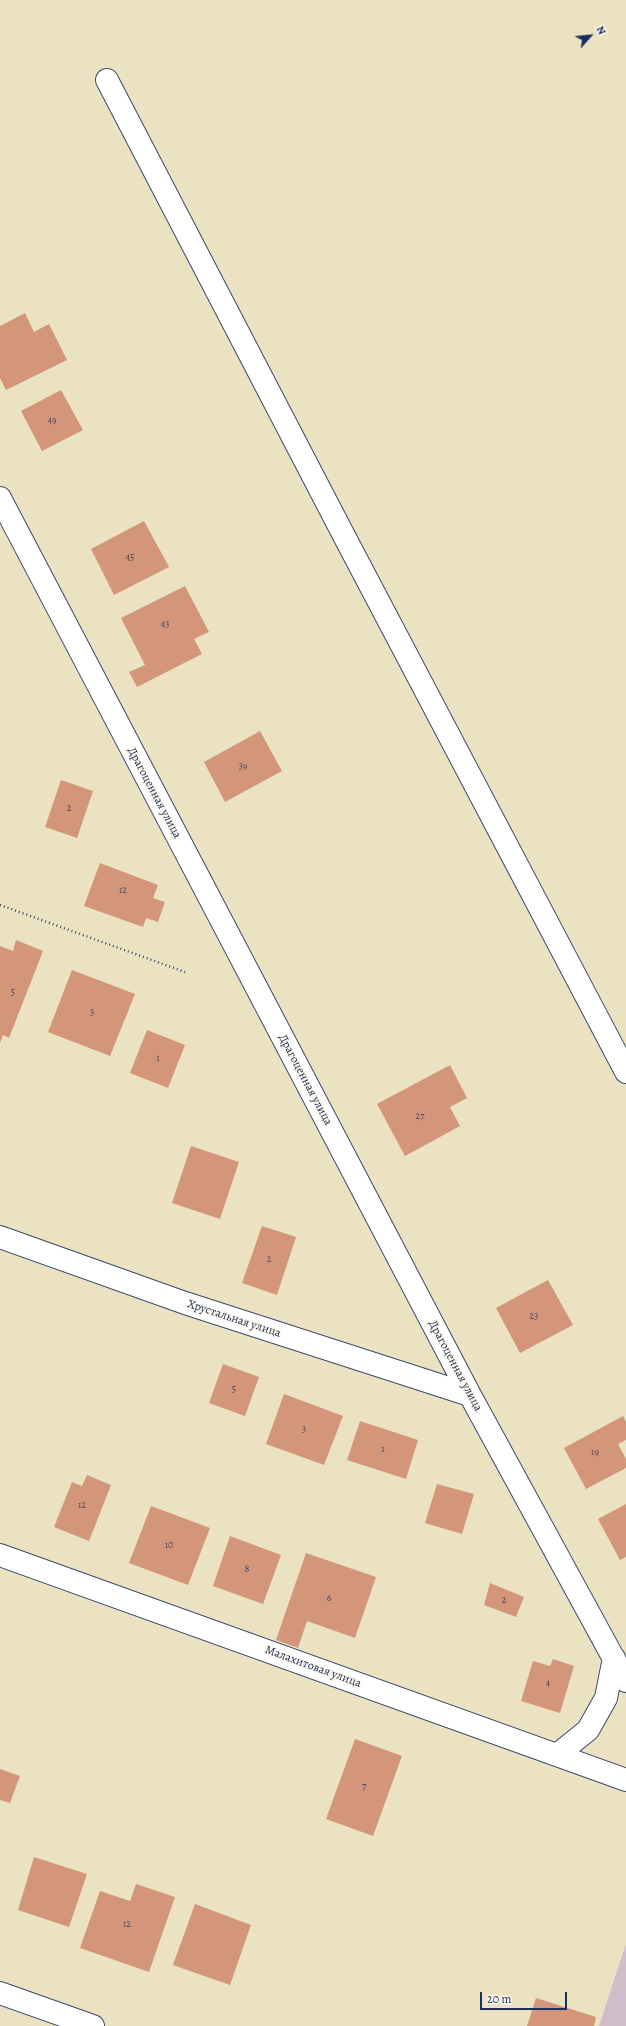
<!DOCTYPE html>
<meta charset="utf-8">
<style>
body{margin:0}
#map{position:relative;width:626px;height:2026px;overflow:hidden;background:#eae2c0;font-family:Alegreya,serif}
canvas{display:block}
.north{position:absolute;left:570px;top:16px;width:40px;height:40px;-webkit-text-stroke:3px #fbf7ec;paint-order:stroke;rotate:63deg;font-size:11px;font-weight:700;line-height:16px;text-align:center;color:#1b2f5e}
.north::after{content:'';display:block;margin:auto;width:14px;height:18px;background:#1b2f5e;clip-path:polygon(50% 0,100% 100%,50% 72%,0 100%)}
.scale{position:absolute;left:480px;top:1992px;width:87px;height:18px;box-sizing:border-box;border:2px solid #1b2f5e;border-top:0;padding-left:5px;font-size:12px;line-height:14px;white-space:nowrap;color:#1b2f5e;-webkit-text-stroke:3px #fbf7ec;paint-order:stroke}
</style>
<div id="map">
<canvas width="626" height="2026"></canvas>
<div class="north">N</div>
<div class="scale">20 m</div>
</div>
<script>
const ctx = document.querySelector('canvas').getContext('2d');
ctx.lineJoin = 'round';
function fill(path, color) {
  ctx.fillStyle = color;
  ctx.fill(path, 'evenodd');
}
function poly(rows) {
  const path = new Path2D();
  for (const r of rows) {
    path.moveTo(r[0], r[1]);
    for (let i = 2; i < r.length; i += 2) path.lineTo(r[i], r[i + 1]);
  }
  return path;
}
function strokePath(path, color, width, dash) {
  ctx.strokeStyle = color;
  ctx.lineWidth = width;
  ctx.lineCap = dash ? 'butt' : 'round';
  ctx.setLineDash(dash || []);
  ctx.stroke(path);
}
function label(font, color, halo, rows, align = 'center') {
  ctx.font = font + ' Alegreya,serif';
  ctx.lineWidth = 3.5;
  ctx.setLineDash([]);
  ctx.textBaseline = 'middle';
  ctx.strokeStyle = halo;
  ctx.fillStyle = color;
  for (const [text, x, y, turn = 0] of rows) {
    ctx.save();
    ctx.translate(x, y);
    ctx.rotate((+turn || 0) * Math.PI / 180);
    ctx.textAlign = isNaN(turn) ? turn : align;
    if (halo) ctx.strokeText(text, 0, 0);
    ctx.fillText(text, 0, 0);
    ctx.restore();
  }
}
const industrial = poly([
 [626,1944,626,2026,599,2026]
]);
const building = poly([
 [25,313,34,332,49,324,67,360,6,390,0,378,0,326],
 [61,390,83,430,42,451,21,411],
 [144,521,169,567,114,595,91,549],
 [185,586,209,632,194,639,202,654,137,687,129,672,145,665,121,618],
 [260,731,282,771,225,802,204,762],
 [61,780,93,791,77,838,45,827],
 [100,863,158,885,153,898,165,902,158,922,146,918,143,927,84,906],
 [16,940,43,951,9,1038,3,1035,0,1043,0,946,13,951],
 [72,970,135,994,110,1056,48,1032],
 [147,1030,185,1045,168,1088,130,1073],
 [450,1065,467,1098,450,1107,460,1126,405,1156,377,1104],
 [191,1146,239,1162,220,1219,172,1203],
 [262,1226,296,1237,277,1295,242,1283],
 [548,1280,573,1325,520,1353,496,1308],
 [223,1364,259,1377,245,1416,209,1403],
 [284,1394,343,1416,324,1465,266,1444],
 [623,1416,626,1422,626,1440,618,1444,626,1459,626,1468,586,1489,564,1448],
 [360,1421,418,1440,406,1479,347,1460],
 [87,1475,111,1485,89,1541,54,1527,72,1482,82,1486],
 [437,1484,474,1494,462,1534,425,1523],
 [626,1504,626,1557,620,1560,598,1519],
 [151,1506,210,1528,188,1585,129,1563],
 [230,1536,281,1555,263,1604,213,1586],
 [306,1553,376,1577,355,1638,307,1621,298,1648,276,1640],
 [490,1583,524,1597,516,1617,484,1605],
 [553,1659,574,1666,560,1713,521,1701,533,1661,550,1666],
 [355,1739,402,1756,373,1836,326,1819],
 [0,1769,20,1776,10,1803,0,1800],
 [34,1857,87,1874,69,1927,18,1910],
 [136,1884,175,1897,149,1972,80,1948,100,1891,130,1901],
 [195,1904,251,1925,230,1985,173,1965],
 [536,1998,596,2017,594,2026,527,2026]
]);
const path = poly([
 [0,905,185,972]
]);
const street = poly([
 [107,80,341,530,626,1072],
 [0,498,470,1395,626,1681],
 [0,1237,185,1303,470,1395],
 [0,1555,626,1780],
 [557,1755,588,1730,606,1698,614,1658],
 [0,1993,93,2026]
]);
const numberNames = [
 ["49",52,421],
 ["45",130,558],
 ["43",165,625],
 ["39",243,767],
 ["2",69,809],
 ["12",123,891],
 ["5",13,993],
 ["3",92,1013],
 ["1",158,1059],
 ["27",420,1117],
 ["2",269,1260],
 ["23",534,1317],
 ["5",234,1390],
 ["3",304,1430],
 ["1",383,1450],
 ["19",595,1453],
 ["12",82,1506],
 ["10",169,1546],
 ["8",247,1570],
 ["6",329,1599],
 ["2",504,1601],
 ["4",548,1684],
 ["7",364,1787],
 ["12",127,1925]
];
const streetNames = [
 ["Драгоценная улица",154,793,62],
 ["Драгоценная улица",305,1080,62],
 ["Хрустальная улица",234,1319,18],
 ["Драгоценная улица",455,1366,62],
 ["Малахитовая улица",313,1667,20]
];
fill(industrial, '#d1bdc9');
fill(building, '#d3967a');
strokePath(street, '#3a4a6d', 24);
strokePath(path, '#3a4a6d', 2.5, [1, 3]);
strokePath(street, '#fff', 22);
label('10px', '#494965', null, numberNames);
label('12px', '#1b2f5e', '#fbf7ec', streetNames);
</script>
